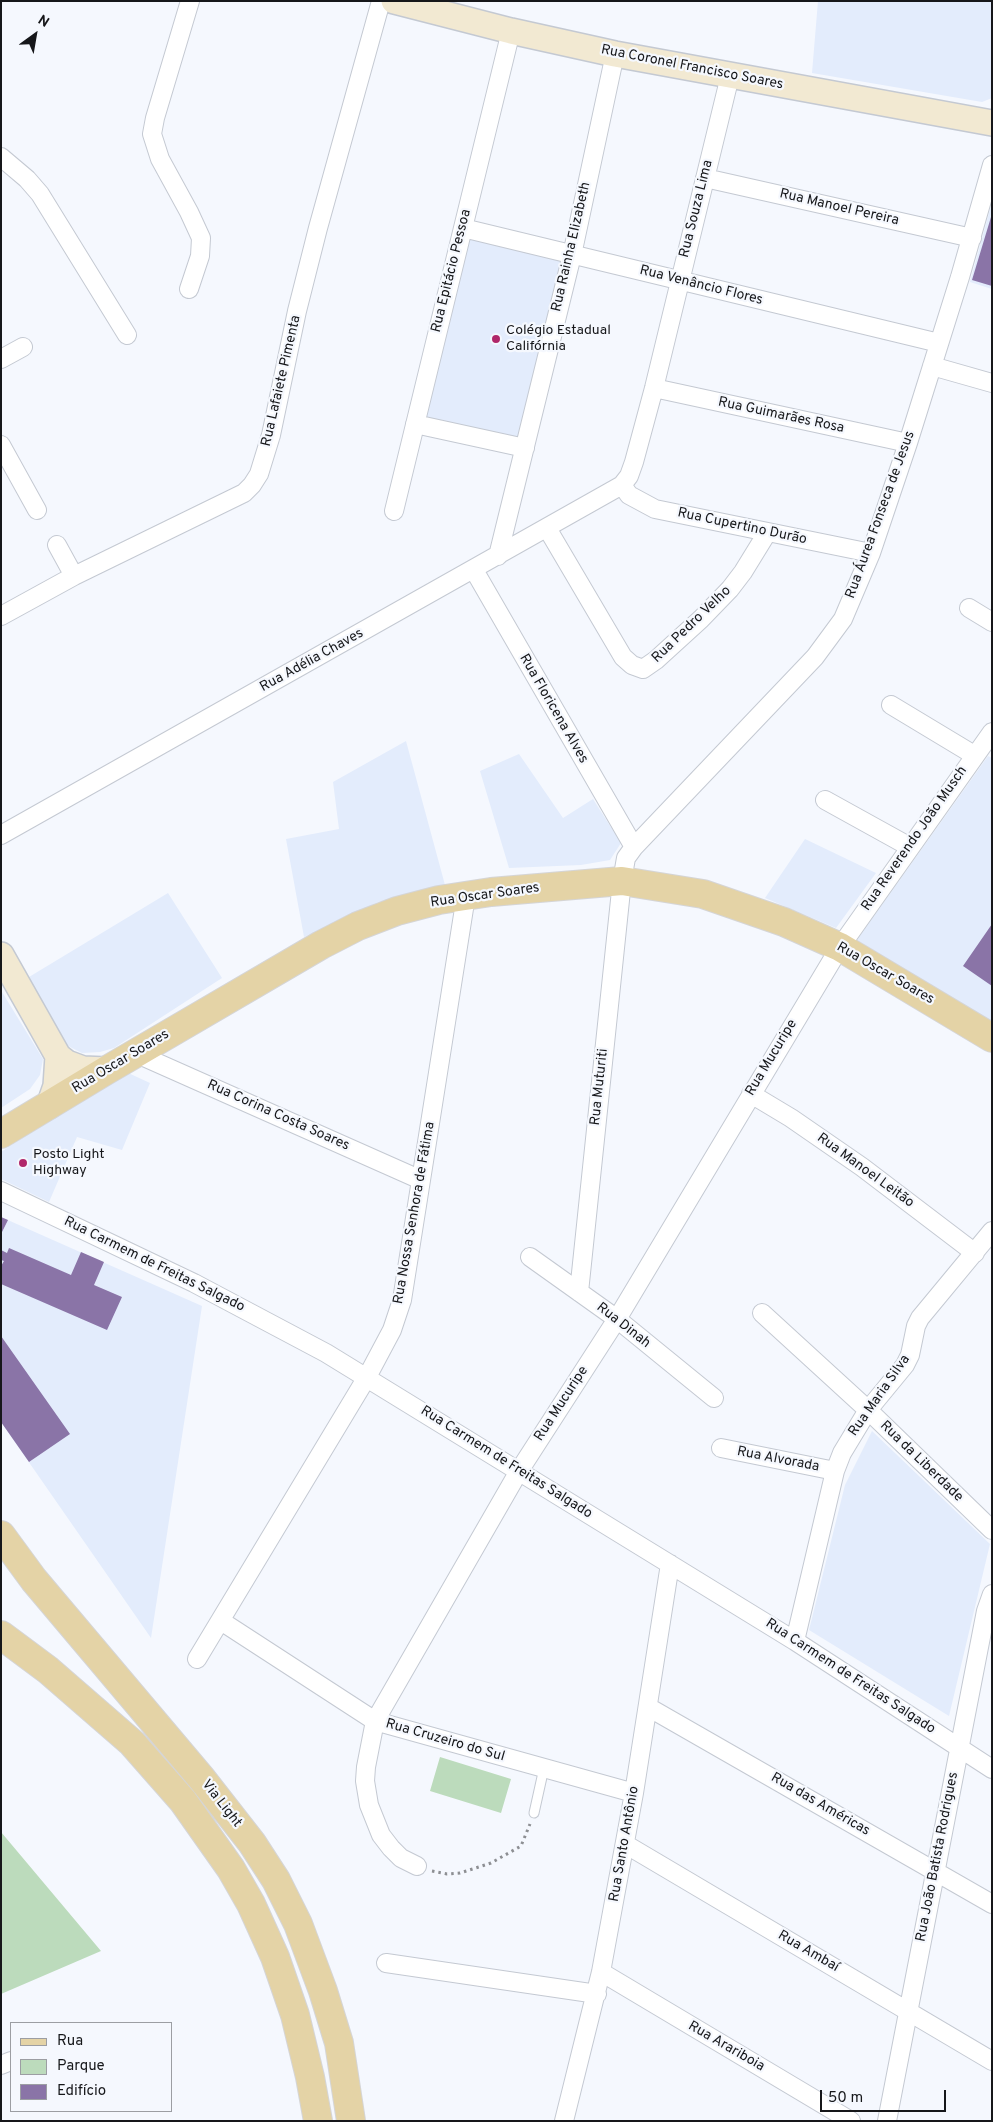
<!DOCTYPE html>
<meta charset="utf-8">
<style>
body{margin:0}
#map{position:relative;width:993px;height:2122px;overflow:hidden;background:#f5f8fe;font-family:Overpass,sans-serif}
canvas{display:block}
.frame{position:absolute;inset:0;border:2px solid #16171a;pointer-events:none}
.legend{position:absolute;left:10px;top:2022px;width:162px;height:90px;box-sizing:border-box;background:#f5f8fe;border:1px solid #9c9ea3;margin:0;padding:6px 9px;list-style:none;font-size:15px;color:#16171a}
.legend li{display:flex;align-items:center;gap:10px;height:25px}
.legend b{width:25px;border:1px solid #9c9ea3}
.north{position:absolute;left:10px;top:10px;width:50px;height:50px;-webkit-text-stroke:4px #f5f8fe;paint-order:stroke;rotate:32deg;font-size:14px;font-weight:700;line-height:20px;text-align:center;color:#16171a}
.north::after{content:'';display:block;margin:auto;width:18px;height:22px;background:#16171a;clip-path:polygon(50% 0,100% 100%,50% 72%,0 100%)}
.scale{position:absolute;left:820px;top:2090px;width:126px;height:22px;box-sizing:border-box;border:2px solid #16171a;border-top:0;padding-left:6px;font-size:15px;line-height:18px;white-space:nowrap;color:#16171a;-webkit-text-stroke:4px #f5f8fe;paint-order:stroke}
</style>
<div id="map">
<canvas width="993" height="2122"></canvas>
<div class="frame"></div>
<ul class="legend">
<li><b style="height:6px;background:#e4d3a6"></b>Rua</li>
<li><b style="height:14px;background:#bcdbbc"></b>Parque</li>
<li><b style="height:14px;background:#8a74a7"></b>Edifício</li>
</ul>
<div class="north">N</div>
<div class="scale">50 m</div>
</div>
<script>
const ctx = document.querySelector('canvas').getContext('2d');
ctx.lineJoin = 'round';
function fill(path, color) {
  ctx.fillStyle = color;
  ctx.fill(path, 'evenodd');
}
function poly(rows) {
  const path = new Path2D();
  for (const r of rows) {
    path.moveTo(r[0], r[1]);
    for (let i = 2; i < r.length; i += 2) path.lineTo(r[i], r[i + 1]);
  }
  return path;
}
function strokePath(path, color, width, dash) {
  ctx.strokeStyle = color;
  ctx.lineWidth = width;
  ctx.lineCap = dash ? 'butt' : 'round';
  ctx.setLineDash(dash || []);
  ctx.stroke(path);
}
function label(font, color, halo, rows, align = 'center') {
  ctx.font = font + ' Overpass,sans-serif';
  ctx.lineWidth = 4.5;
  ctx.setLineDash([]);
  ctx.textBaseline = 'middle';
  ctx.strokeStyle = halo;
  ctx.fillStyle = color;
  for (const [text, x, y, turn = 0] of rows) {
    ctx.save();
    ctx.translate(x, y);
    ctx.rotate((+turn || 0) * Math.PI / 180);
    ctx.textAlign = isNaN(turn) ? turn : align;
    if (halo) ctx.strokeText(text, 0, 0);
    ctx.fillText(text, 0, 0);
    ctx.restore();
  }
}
const built = poly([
 [818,1,992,1,992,98,982,102,812,73],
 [992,202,992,289,970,282],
 [466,233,567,261,530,443,424,417],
 [406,741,445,885,378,902,304,937,286,839,339,829,333,782],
 [519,754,563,818,593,799,621,843,610,860,581,865,509,868,480,771],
 [988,756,992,758,992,1025,857,940],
 [805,839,876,873,836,928,765,898],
 [168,893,222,978,114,1048,100,1052,82,1053,66,1045,29,977],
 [2,992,43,1059,40,1075,30,1089,1,1108],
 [124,1071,150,1083,122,1150,77,1137,49,1202,1,1179,1,1152],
 [1,1217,202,1306,151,1638,1,1422],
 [872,1431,990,1544,949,1716,809,1630,845,1485]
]);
const green = poly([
 [440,1757,511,1779,501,1813,430,1791],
 [1,1832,101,1951,1,1994]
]);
const building = poly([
 [991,217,992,217,992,286,972,280],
 [992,924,992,986,963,966],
 [1,1217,8,1220,1,1234],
 [9,1248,71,1275,81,1252,104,1262,94,1285,122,1297,107,1330,1,1284,1,1266,4,1261,1,1260,1,1250,7,1253],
 [1,1336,70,1434,29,1462,1,1422]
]);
const path = poly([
 [432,1871,447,1874,460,1873,491,1863,521,1846,530,1824]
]);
const lane = poly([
 [534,1813,544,1768]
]);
const street = poly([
 [1,157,27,179,40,194,127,335],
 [705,178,972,238],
 [463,228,939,343],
 [189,289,200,256,201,238,189,212,160,159,152,134,155,118,190,1],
 [1,359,23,347],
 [932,366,992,383],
 [654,388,908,443],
 [415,424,525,448],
 [1,445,37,510],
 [622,485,629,495,655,509,871,553],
 [394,511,511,31],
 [547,528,623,657,632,665,643,669,656,660,701,619,730,589,743,572,767,533],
 [57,545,74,576],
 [498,556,572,255,615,54],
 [474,570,634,847],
 [969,608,992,622],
 [1,616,74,576,244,493,252,485,259,474,271,435,297,311,318,228,381,1],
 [891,705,974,755],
 [825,800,910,847],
 [1,835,622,485,629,476,634,462,654,388,730,76],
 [135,1053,421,1180],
 [751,1094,791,1118,862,1167,975,1253],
 [1,1191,194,1283,326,1353,795,1641,992,1769],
 [530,1257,617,1319,714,1398],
 [579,1292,622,881,626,858,634,847,815,657,843,619,871,553,908,443,960,277,992,165],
 [762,1313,868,1410,992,1530],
 [721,1448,835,1471],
 [221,1621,375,1721,634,1793],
 [795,1641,835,1471,842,1453,868,1410,905,1365,910,1355,916,1326,920,1318,992,1231],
 [197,1659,367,1377,392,1330,402,1300,466,896],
 [648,1707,992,1904],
 [625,1844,992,2061],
 [417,1866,401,1858,391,1848,381,1835,369,1805,365,1781,366,1767,375,1721,519,1471,617,1319,840,947,992,732],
 [386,1963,597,1994],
 [601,1972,851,2121],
 [1,2065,11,2061],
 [564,2121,601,1972,634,1793,670,1564],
 [887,2121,986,1611,992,1594]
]);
const secondary = poly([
 [394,1,511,31,615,54,992,123],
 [1,955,58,1056,67,1063,83,1069,107,1070],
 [49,1106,56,1086,58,1056]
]);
const primary = poly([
 [1,1134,107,1070,321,945,358,926,397,911,439,900,491,892,622,881,703,894,784,922,840,947,992,1038],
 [1,1535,34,1580,202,1779,252,1843,276,1880,298,1924,323,1991,339,2043,351,2121],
 [1,1635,48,1670,132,1743,183,1801,231,1869,251,1904,275,1957,295,2015,310,2077,318,2121]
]);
const markers = [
 [496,339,5,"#b0276a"],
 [23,1163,5,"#b0276a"]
];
const streetNames = [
 ["Rua Coronel Francisco Soares",692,68,11],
 ["Rua Manoel Pereira",839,208,13],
 ["Rua Souza Lima",697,209,-76],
 ["Rua Rainha Elizabeth",572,247,-77],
 ["Rua Epitácio Pessoa",452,271,-76],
 ["Rua Venâncio Flores",701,286,14],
 ["Rua Lafaiete Pimenta",282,381,-77],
 ["Rua Guimarães Rosa",781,416,12],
 ["Rua Áurea Fonseca de Jesus",881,515,-70],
 ["Rua Cupertino Durão",742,527,12],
 ["Rua Pedro Velho",692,625,-44],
 ["Rua Adélia Chaves",312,661,-29],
 ["Rua Floricena Alves",553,709,60],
 ["Rua Reverendo João Musch",915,839,-55],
 ["Rua Oscar Soares",485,896,-8],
 ["Rua Oscar Soares",885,974,30],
 ["Rua Mucuripe",772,1058,-59],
 ["Rua Oscar Soares",121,1062,-31],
 ["Rua Muturiti",600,1087,-84],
 ["Rua Corina Costa Soares",278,1116,24],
 ["Rua Manoel Leitão",865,1171,36],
 ["Rua Nossa Senhora de Fátima",415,1213,-80],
 ["Rua Carmem de Freitas Salgado",154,1265,26],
 ["Rua Dinah",623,1326,38],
 ["Rua Maria Silva",880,1396,-55],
 ["Rua Mucuripe",562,1404,-57],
 ["Rua Alvorada",778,1460,11],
 ["Rua da Liberdade",921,1462,44],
 ["Rua Carmem de Freitas Salgado",506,1463,32],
 ["Rua Carmem de Freitas Salgado",850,1677,33],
 ["Rua Cruzeiro do Sul",445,1741,16],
 ["Via Light",221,1804,52],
 ["Rua das Américas",820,1805,30],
 ["Rua Santo Antônio",625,1844,-80],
 ["Rua João Batista Rodrigues",938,1857,-79],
 ["Rua Ambaí",808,1952,30],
 ["Rua Arariboia",726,2047,30]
];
const poiNames = [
 ["Colégio Estadual",506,331],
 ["Califórnia",506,347],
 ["Posto Light",33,1155],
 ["Highway",33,1171]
];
fill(built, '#e3ecfc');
fill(green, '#bcdbbc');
fill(building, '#8a74a7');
strokePath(lane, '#c4c9d2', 11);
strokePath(street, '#c4c9d2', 20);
strokePath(secondary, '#c4c9d2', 28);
strokePath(primary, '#d5d5d6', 30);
strokePath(path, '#8d8f93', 3, [2.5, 4]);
strokePath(lane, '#fff', 9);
strokePath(street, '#fff', 18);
strokePath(secondary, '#f2e9d2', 25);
strokePath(primary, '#e4d3a6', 28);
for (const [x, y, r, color] of markers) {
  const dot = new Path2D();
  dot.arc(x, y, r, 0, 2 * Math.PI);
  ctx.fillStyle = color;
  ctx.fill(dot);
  strokePath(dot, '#f5f8fe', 2);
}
label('14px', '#16171a', '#f5f8fe', streetNames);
label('14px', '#16171a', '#f5f8fe', poiNames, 'left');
</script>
